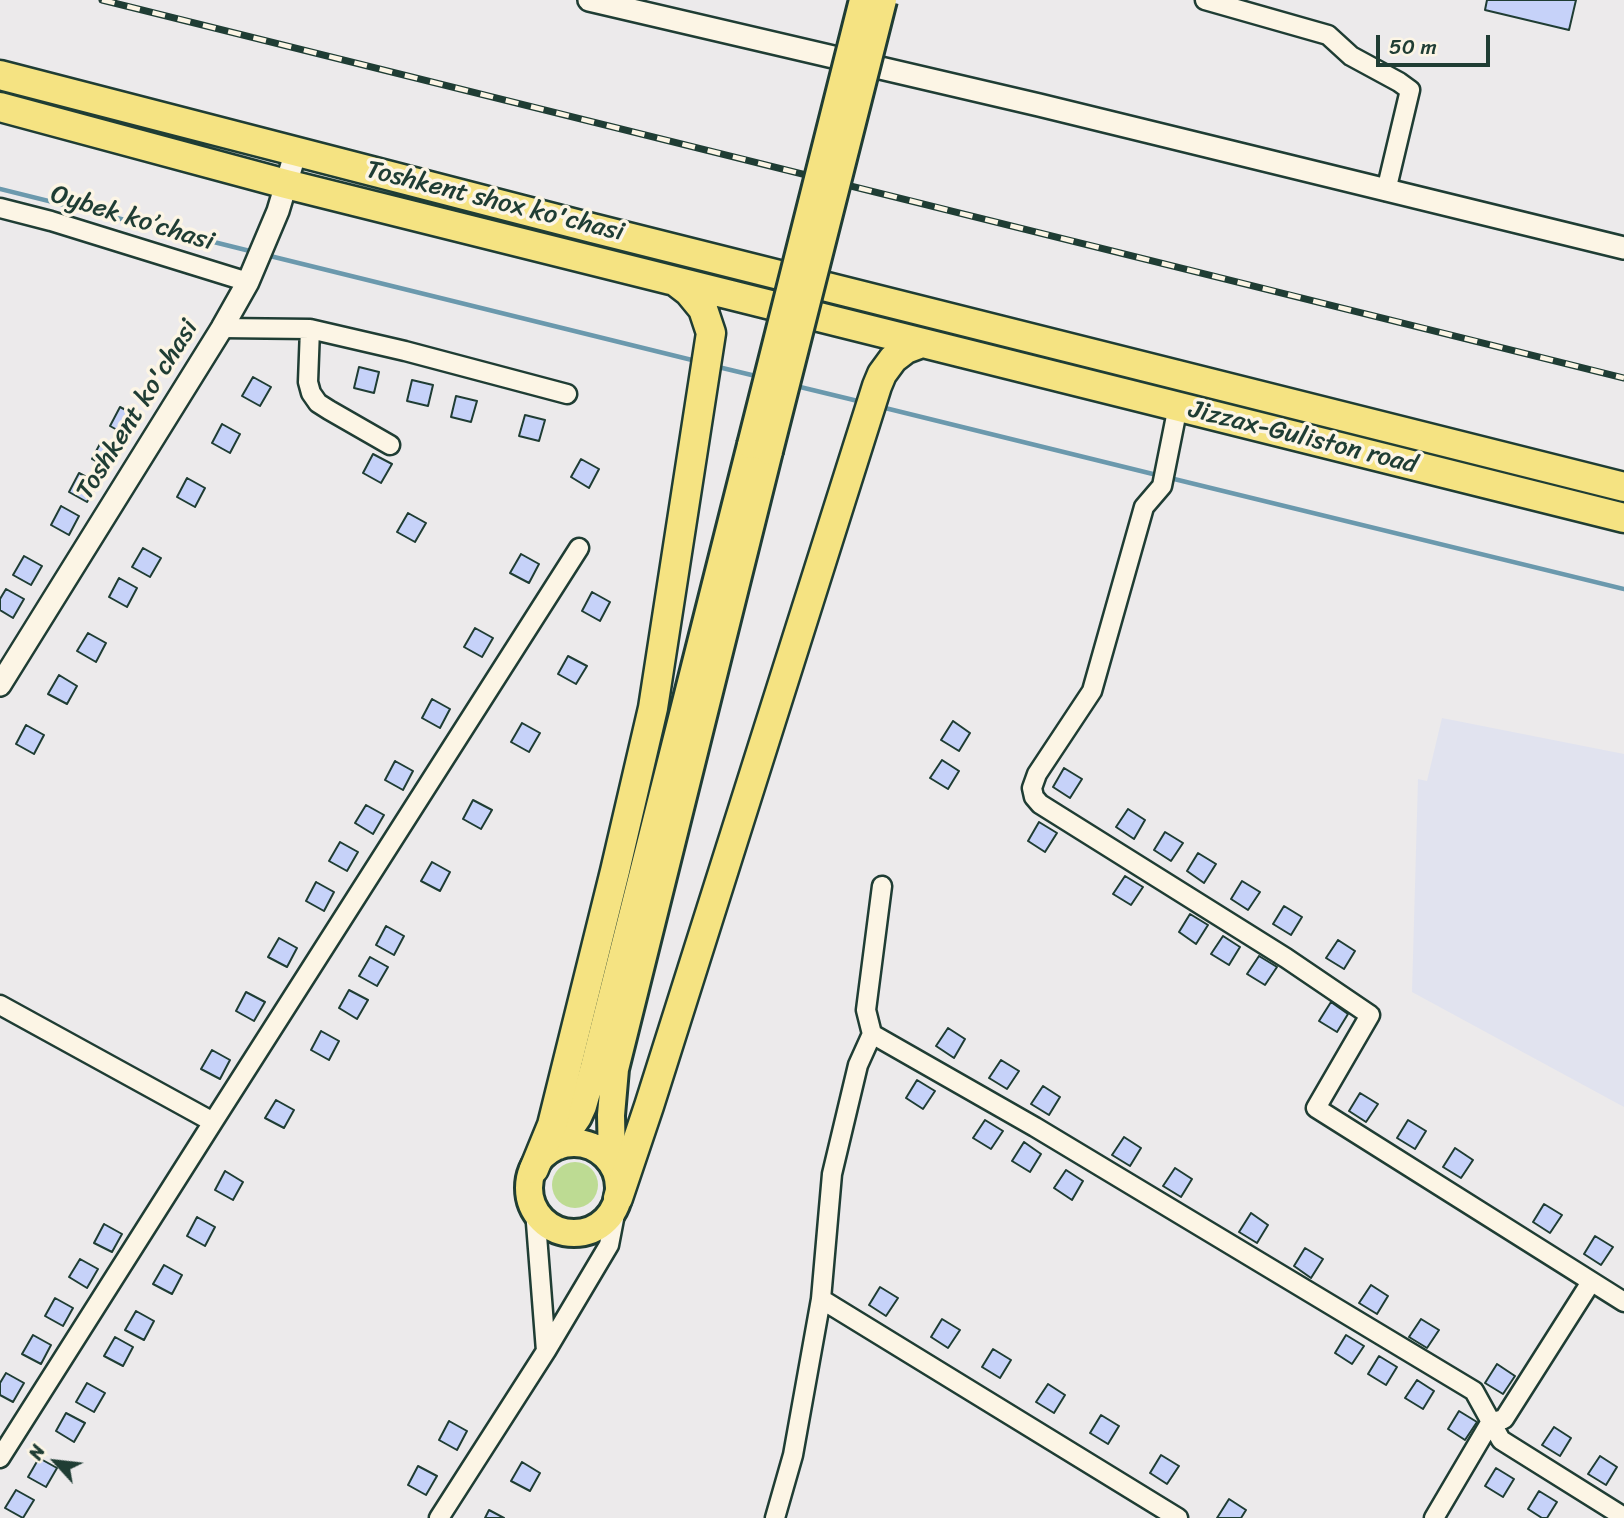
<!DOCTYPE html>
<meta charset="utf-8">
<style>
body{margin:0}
#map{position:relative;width:1624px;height:1518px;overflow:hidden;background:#eceaeb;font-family:Sriracha,sans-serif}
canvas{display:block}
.north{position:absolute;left:21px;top:1427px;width:70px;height:70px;-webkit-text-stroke:5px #fcf5e5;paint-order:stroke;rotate:297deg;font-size:19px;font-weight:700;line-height:28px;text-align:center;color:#1f3d34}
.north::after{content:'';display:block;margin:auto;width:24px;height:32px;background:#1f3d34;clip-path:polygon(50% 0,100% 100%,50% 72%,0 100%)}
.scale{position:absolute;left:1376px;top:35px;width:114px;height:32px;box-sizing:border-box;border:4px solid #1f3d34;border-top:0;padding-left:9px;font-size:21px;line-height:24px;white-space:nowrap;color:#1f3d34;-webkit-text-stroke:5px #fcf5e5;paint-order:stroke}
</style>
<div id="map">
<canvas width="1624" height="1518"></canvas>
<div class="north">N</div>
<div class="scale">50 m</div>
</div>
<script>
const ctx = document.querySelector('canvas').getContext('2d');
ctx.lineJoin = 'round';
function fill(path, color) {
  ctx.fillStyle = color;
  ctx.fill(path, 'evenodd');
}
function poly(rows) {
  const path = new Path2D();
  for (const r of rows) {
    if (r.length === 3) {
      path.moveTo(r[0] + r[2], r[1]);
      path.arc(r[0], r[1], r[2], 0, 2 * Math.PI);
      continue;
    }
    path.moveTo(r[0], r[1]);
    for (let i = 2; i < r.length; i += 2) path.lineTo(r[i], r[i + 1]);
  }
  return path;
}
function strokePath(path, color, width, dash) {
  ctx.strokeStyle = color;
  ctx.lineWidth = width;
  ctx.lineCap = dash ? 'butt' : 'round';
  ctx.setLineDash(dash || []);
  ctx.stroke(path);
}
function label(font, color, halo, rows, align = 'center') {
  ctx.font = font + ' Sriracha,sans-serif';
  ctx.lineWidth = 7;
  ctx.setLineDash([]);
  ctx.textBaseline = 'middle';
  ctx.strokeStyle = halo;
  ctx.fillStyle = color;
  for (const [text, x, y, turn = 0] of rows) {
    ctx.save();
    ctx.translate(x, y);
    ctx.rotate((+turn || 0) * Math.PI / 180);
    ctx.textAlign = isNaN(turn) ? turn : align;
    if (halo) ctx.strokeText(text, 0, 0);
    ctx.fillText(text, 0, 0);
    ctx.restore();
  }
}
const built = poly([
 [1442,718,1624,754,1624,1107,1412,992,1418,779,1427,781]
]);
const green = poly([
 [575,1185,23]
]);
const stream = poly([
 [0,189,254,252],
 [266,255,696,361],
 [714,366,760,377],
 [796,386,862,402],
 [881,407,1161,476],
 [1170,478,1624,589]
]);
const building = poly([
 [1487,0,1576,0,1569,30,1485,10,1487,0],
 [359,367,379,372,374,393,354,388,359,367],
 [253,377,271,387,260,406,242,396,253,377],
 [412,380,433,385,428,406,407,401,412,380],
 [456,396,477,401,471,422,451,417,456,396],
 [120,407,139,417,128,436,110,426,120,407],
 [525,415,545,420,539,441,519,436,525,415],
 [222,424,240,434,230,453,212,443,222,424],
 [102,440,121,450,110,469,92,459,102,440],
 [373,454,392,464,381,483,363,473,373,454],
 [581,459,599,469,589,488,571,477,581,459],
 [79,473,98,483,87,502,69,492,79,473],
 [187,478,205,488,195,507,177,497,187,478],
 [61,506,79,516,69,535,51,525,61,506],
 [408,513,426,523,415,542,397,532,408,513],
 [143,548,161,558,150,577,132,567,143,548],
 [521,554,539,564,529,583,510,573,521,554],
 [24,556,42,566,31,585,13,575,24,556],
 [119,578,137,588,127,607,109,597,119,578],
 [6,589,24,599,13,618,0,610,0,599,6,589],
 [592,592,610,602,600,621,582,611,592,592],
 [475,628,493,638,482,657,464,647,475,628],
 [88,633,106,643,96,662,77,651,88,633],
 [568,656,587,666,576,684,558,674,568,656],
 [59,675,77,686,67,704,48,694,59,675],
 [432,699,450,709,440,728,422,718,432,699],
 [953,721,970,733,959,751,941,740,953,721],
 [522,723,540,733,529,752,511,742,522,723],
 [26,725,44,735,34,754,16,744,26,725],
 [942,760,959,771,948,789,930,778,942,760],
 [395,761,413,771,403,790,385,780,395,761],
 [1064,768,1082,779,1070,798,1053,787,1064,768],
 [473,800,492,810,481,829,463,819,473,800],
 [366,805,384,815,373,834,355,823,366,805],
 [1128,809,1145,820,1134,839,1116,827,1128,809],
 [1039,822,1057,833,1045,852,1028,841,1039,822],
 [1165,832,1183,843,1171,861,1154,850,1165,832],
 [340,842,358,852,347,871,329,861,340,842],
 [1198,853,1216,864,1204,883,1187,871,1198,853],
 [432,862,450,872,440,891,421,881,432,862],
 [1125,876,1143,887,1131,905,1113,894,1125,876],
 [1242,881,1260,892,1248,910,1231,899,1242,881],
 [316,882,334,892,324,911,306,901,316,882],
 [1284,906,1302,917,1291,935,1273,924,1284,906],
 [1190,914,1208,925,1196,944,1179,932,1190,914],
 [386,926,404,936,394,955,376,945,386,926],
 [1223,936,1240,947,1229,965,1211,954,1223,936],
 [279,938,297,948,287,967,268,957,279,938],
 [1338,940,1355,951,1344,969,1326,958,1338,940],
 [1259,956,1277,967,1265,985,1247,974,1259,956],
 [370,957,388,967,377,986,359,976,370,957],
 [349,990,368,1000,357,1019,339,1008,349,990],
 [246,992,265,1002,254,1021,236,1011,246,992],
 [1331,1002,1348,1014,1337,1032,1319,1021,1331,1002],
 [948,1028,965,1039,954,1058,936,1046,948,1028],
 [321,1031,339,1041,329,1060,311,1050,321,1031],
 [212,1050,230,1060,220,1079,201,1069,212,1050],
 [1001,1060,1019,1071,1007,1089,989,1078,1001,1060],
 [917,1080,935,1091,923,1109,906,1098,917,1080],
 [1043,1086,1060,1097,1049,1115,1031,1104,1043,1086],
 [1360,1093,1378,1104,1366,1122,1349,1111,1360,1093],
 [276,1100,294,1110,284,1128,265,1118,276,1100],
 [985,1120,1003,1131,991,1149,973,1138,985,1120],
 [1408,1120,1426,1131,1415,1149,1397,1138,1408,1120],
 [1124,1137,1141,1148,1130,1166,1112,1155,1124,1137],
 [1024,1142,1041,1154,1030,1172,1012,1161,1024,1142],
 [1455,1148,1473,1160,1461,1178,1443,1167,1455,1148],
 [1175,1168,1192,1179,1181,1197,1163,1186,1175,1168],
 [1066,1170,1083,1181,1072,1200,1054,1188,1066,1170],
 [225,1171,243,1182,233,1200,215,1190,225,1171],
 [1544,1204,1562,1215,1550,1233,1533,1222,1544,1204],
 [1251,1213,1268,1225,1257,1243,1239,1232,1251,1213],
 [197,1217,215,1227,205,1246,187,1236,197,1217],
 [104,1224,122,1234,112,1252,94,1243,104,1224],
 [1595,1236,1613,1247,1601,1265,1584,1254,1595,1236],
 [1305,1248,1323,1259,1311,1278,1294,1266,1305,1248],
 [80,1259,98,1269,87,1288,69,1277,80,1259],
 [164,1265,182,1275,172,1294,153,1284,164,1265],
 [1371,1285,1388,1296,1377,1314,1359,1303,1371,1285],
 [880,1287,898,1298,886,1316,869,1305,880,1287],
 [55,1298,73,1308,63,1326,45,1316,55,1298],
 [136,1311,154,1321,144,1340,125,1330,136,1311],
 [942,1319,960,1330,948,1348,931,1337,942,1319],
 [1421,1319,1439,1330,1427,1348,1409,1337,1421,1319],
 [33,1335,51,1345,41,1364,22,1354,33,1335],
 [1346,1335,1364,1346,1352,1364,1335,1353,1346,1335],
 [115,1337,133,1347,123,1366,104,1356,115,1337],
 [993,1349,1011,1360,1000,1378,982,1367,993,1349],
 [1379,1356,1397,1367,1386,1385,1368,1374,1379,1356],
 [1497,1364,1515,1376,1503,1394,1485,1383,1497,1364],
 [6,1373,24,1383,13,1402,0,1395,0,1383,6,1373],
 [1417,1380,1434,1391,1423,1409,1405,1398,1417,1380],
 [87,1383,105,1393,94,1412,76,1402,87,1383],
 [1048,1384,1065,1395,1054,1413,1036,1402,1048,1384],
 [1459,1411,1477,1422,1465,1440,1448,1429,1459,1411],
 [66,1413,85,1423,74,1442,56,1431,66,1413],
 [1101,1415,1119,1426,1108,1444,1090,1433,1101,1415],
 [449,1421,467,1431,457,1450,439,1440,449,1421],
 [1554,1427,1571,1438,1560,1456,1542,1445,1554,1427],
 [1161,1455,1179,1466,1167,1484,1150,1473,1161,1455],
 [1600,1456,1617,1467,1606,1485,1588,1474,1600,1456],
 [39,1458,57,1468,46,1487,28,1477,39,1458],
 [522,1462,540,1473,530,1491,511,1481,522,1462],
 [418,1466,437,1476,426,1495,408,1485,418,1466],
 [1496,1468,1514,1479,1503,1497,1485,1486,1496,1468],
 [16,1490,34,1500,23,1518,5,1508,16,1490],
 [1539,1491,1557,1502,1547,1518,1542,1518,1528,1509,1539,1491],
 [1229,1499,1246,1510,1241,1518,1217,1518,1229,1499],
 [489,1510,504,1518,485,1518,489,1510]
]);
const minor = poly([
 [1205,0,1328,35,1351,56,1399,82,1410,90,1386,191],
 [0,208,51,221,248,282],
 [222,328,310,329,405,351,567,394],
 [310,329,308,382,311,393,318,403,329,410,390,445],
 [1178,406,1162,486,1144,507,1092,691,1037,774,1032,788,1034,797,1040,804,1286,958,1370,1015,1316,1108,1624,1302],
 [0,1005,213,1122,579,548],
 [872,1034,1035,1127,1474,1391,1501,1440,1624,1517],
 [535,1210,546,1351],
 [821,1299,1178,1518],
 [0,1458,213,1122],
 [439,1518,546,1351,609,1245,618,1198],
 [775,1518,793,1455,821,1299,832,1174,858,1065,872,1034,866,1010,882,886],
 [1434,1518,1490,1423,1504,1419,1591,1282]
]);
const tertiary = poly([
 [589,0,1039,105,1624,248],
 [0,685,222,328,248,282,278,211,296,151]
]);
const primary = poly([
 [574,1188,45],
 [558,1146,578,1117,583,1106,594,1067,751,445],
 [612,1163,611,1115,615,1069,769,451]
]);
const trunk = poly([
 [0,75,592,228,1624,487],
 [0,107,286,184,1624,518],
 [534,1169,552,1125,615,871,653,708,711,333,703,309,689,292,676,282],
 [618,1198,649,1106,877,386,882,374,893,359,906,349,922,343]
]);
const rail = poly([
 [102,0,1624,378]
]);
const primaryBridge = poly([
 [751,445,863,0],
 [769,451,883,0]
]);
const streetNames = [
 ["Toshkent shox ko'chasi",495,202,14],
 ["Oybek ko’chasi",132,219,17],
 ["Toshkent ko'chasi",138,410,-58],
 ["Jizzax-Guliston road",1303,438,14]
];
fill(built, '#e1e3ef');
fill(green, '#bddb93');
strokePath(stream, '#6b99ad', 4.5);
fill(building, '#c6d2f9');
strokePath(building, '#1f3d34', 2);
strokePath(minor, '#1f3d34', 23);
strokePath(tertiary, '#1f3d34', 26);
strokePath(primary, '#1f3d34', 32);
strokePath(trunk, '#1f3d34', 33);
strokePath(minor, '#fcf5e5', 18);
strokePath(tertiary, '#fcf5e5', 21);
strokePath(primary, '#f5e382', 26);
strokePath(trunk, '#f5e382', 28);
strokePath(rail, '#1f3d34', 7);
strokePath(rail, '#fcf5e5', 4.5, [13]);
strokePath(primaryBridge, '#1f3d34', 32, []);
strokePath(primaryBridge, '#f5e382', 26);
label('26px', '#1f3d34', '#fcf5e5', streetNames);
</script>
